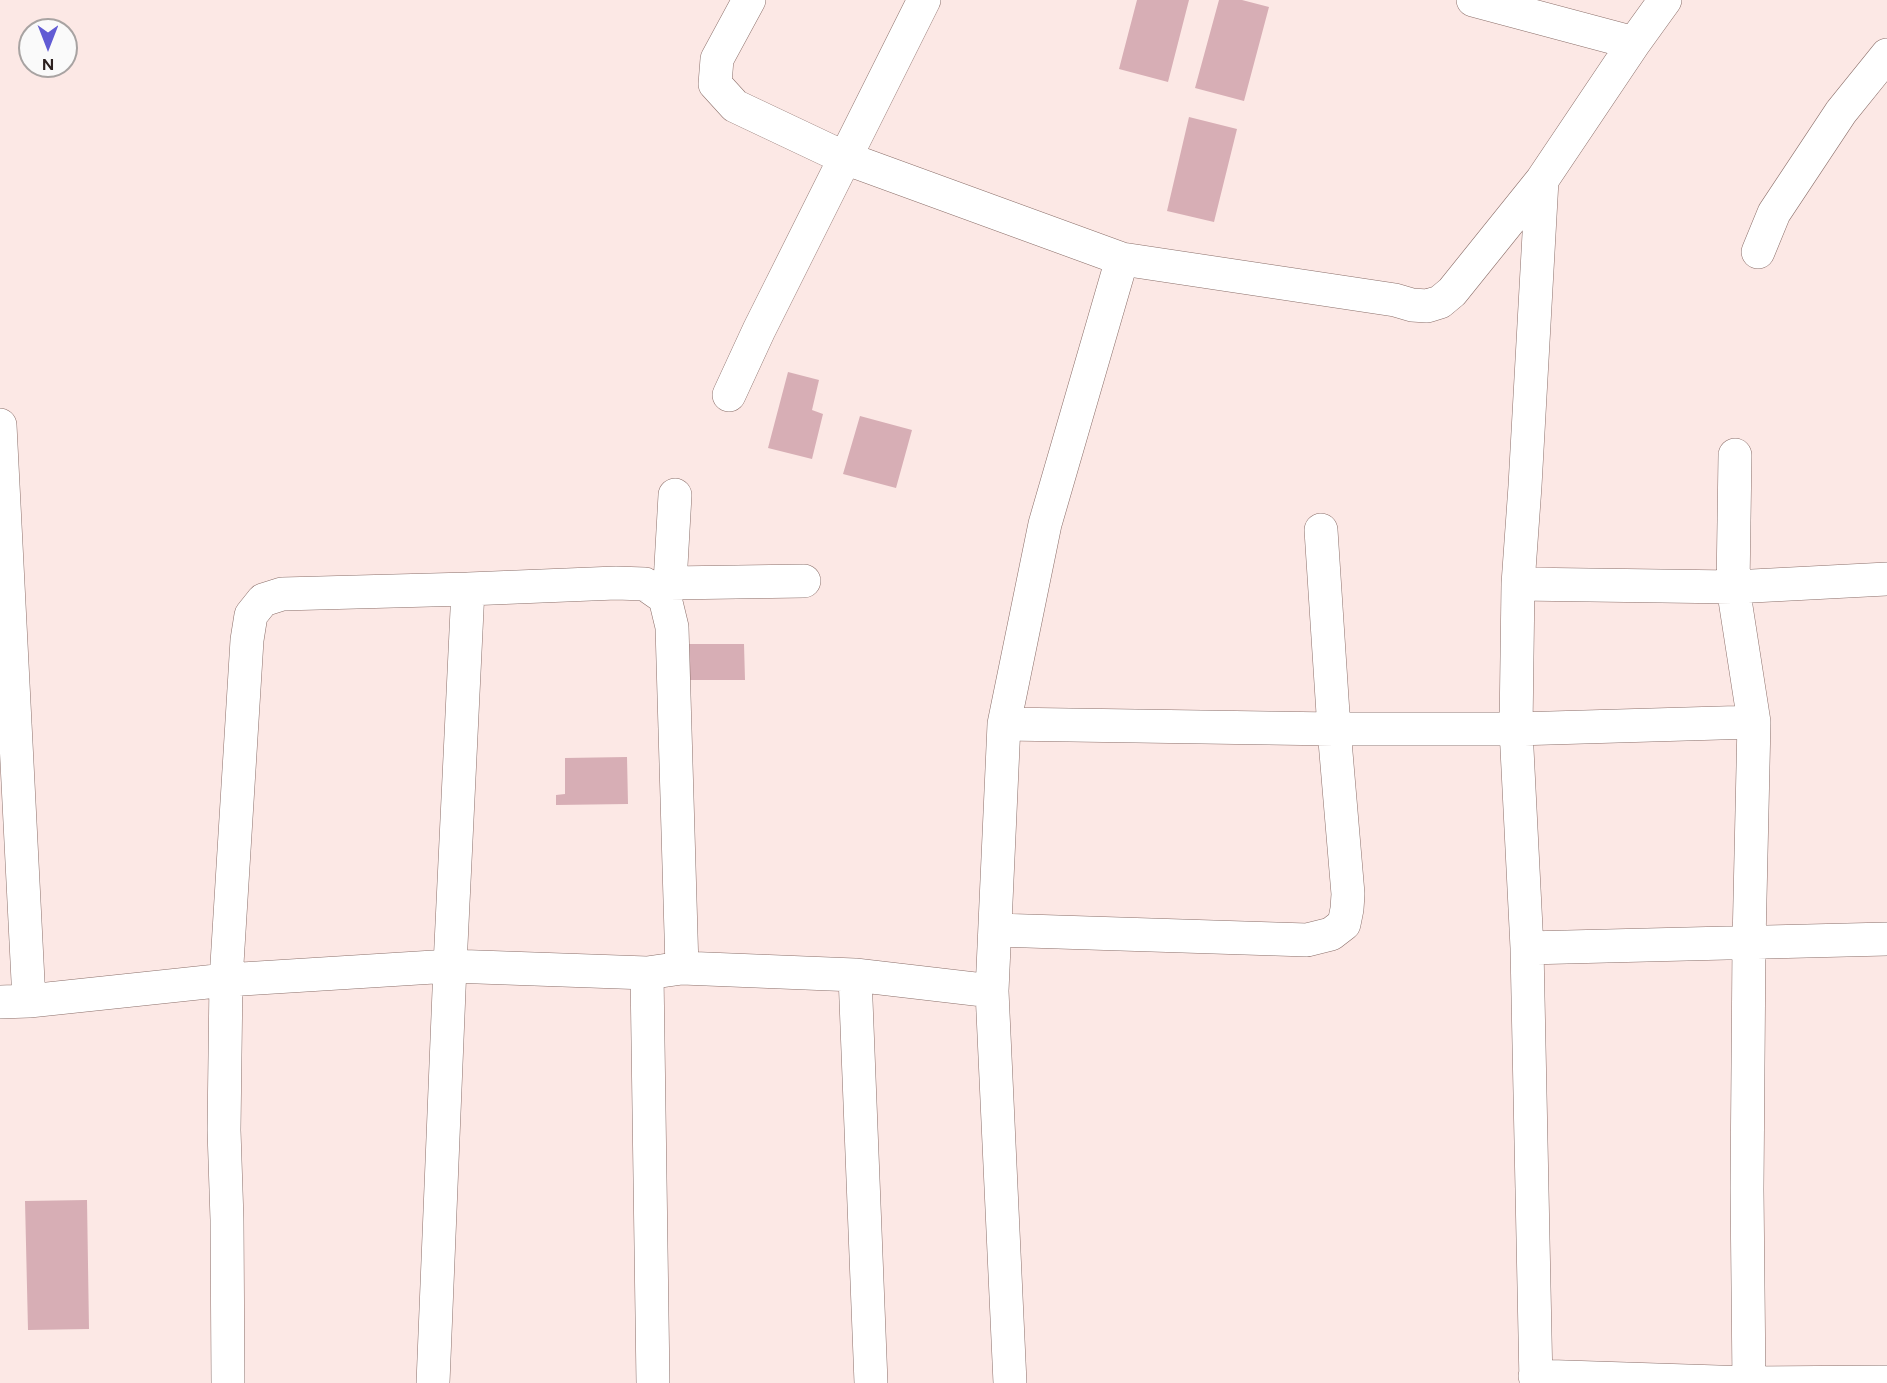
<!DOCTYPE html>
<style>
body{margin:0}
#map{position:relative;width:1887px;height:1383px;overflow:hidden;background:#fce8e5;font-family:Figtree,sans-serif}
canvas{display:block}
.north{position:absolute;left:18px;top:18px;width:60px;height:60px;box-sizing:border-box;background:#fafafa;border:2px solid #a8a3a2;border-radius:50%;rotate:180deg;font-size:16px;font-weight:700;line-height:24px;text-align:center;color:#2c201f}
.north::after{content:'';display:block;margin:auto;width:21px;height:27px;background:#615bd4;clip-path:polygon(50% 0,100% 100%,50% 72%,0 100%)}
</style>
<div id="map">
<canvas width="1887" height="1383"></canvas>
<div class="north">N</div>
</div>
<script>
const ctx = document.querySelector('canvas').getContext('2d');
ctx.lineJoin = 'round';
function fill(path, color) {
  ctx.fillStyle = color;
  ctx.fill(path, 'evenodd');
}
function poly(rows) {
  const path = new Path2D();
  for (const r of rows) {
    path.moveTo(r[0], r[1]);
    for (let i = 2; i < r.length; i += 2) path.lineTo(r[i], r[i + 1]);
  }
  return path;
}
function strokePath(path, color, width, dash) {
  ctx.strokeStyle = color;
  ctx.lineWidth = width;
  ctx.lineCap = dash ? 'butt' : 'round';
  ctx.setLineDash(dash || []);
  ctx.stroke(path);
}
const building = poly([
 [1137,0,1189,0,1168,82,1119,69],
 [1219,0,1242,0,1269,7,1244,101,1195,88],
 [1189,117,1237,129,1214,222,1167,211],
 [788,372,819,380,812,410,823,414,812,459,768,448],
 [860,416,912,430,896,488,843,474],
 [678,644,744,644,745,680,679,680],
 [627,757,628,804,556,805,556,795,565,794,565,758],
 [87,1200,89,1329,28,1330,25,1201]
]);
const street = poly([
 [749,0,717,59,715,84,735,106,845,158,1122,259],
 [1473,0,1634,43],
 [1758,252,1774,213,1841,112,1887,55],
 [729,395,759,330,924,0],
 [0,425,29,1001],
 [1735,455,1733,587,1754,722,1749,943,1747,1189,1749,1383],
 [670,583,804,581],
 [1518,584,1733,587,1887,579],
 [665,598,670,583,675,495],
 [1004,724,1334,729,1516,729,1754,722],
 [996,930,1307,940,1331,934,1344,924,1347,909,1348,894,1334,729,1321,530],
 [1527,948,1887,939],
 [647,973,653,1383],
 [855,975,871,1383],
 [0,1002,29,1001,226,980,450,966,647,973,682,968,855,975,992,991],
 [1535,1376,1749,1383,1887,1382],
 [228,1383,227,1220,224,1130,226,980,247,640,251,615,263,600,282,594,468,589],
 [433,1383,450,966,468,589,616,583,645,584,665,598,672,627,682,968],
 [1010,1383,992,991,1004,724,1045,524,1122,259,1395,300,1412,305,1427,306,1440,302,1452,292,1542,180,1634,43,1665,0],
 [1536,1383,1527,948,1516,729,1518,584,1525,486,1542,180]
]);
fill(building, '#d7aeb5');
strokePath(street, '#8b6f6a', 34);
strokePath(street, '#fff', 33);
</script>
